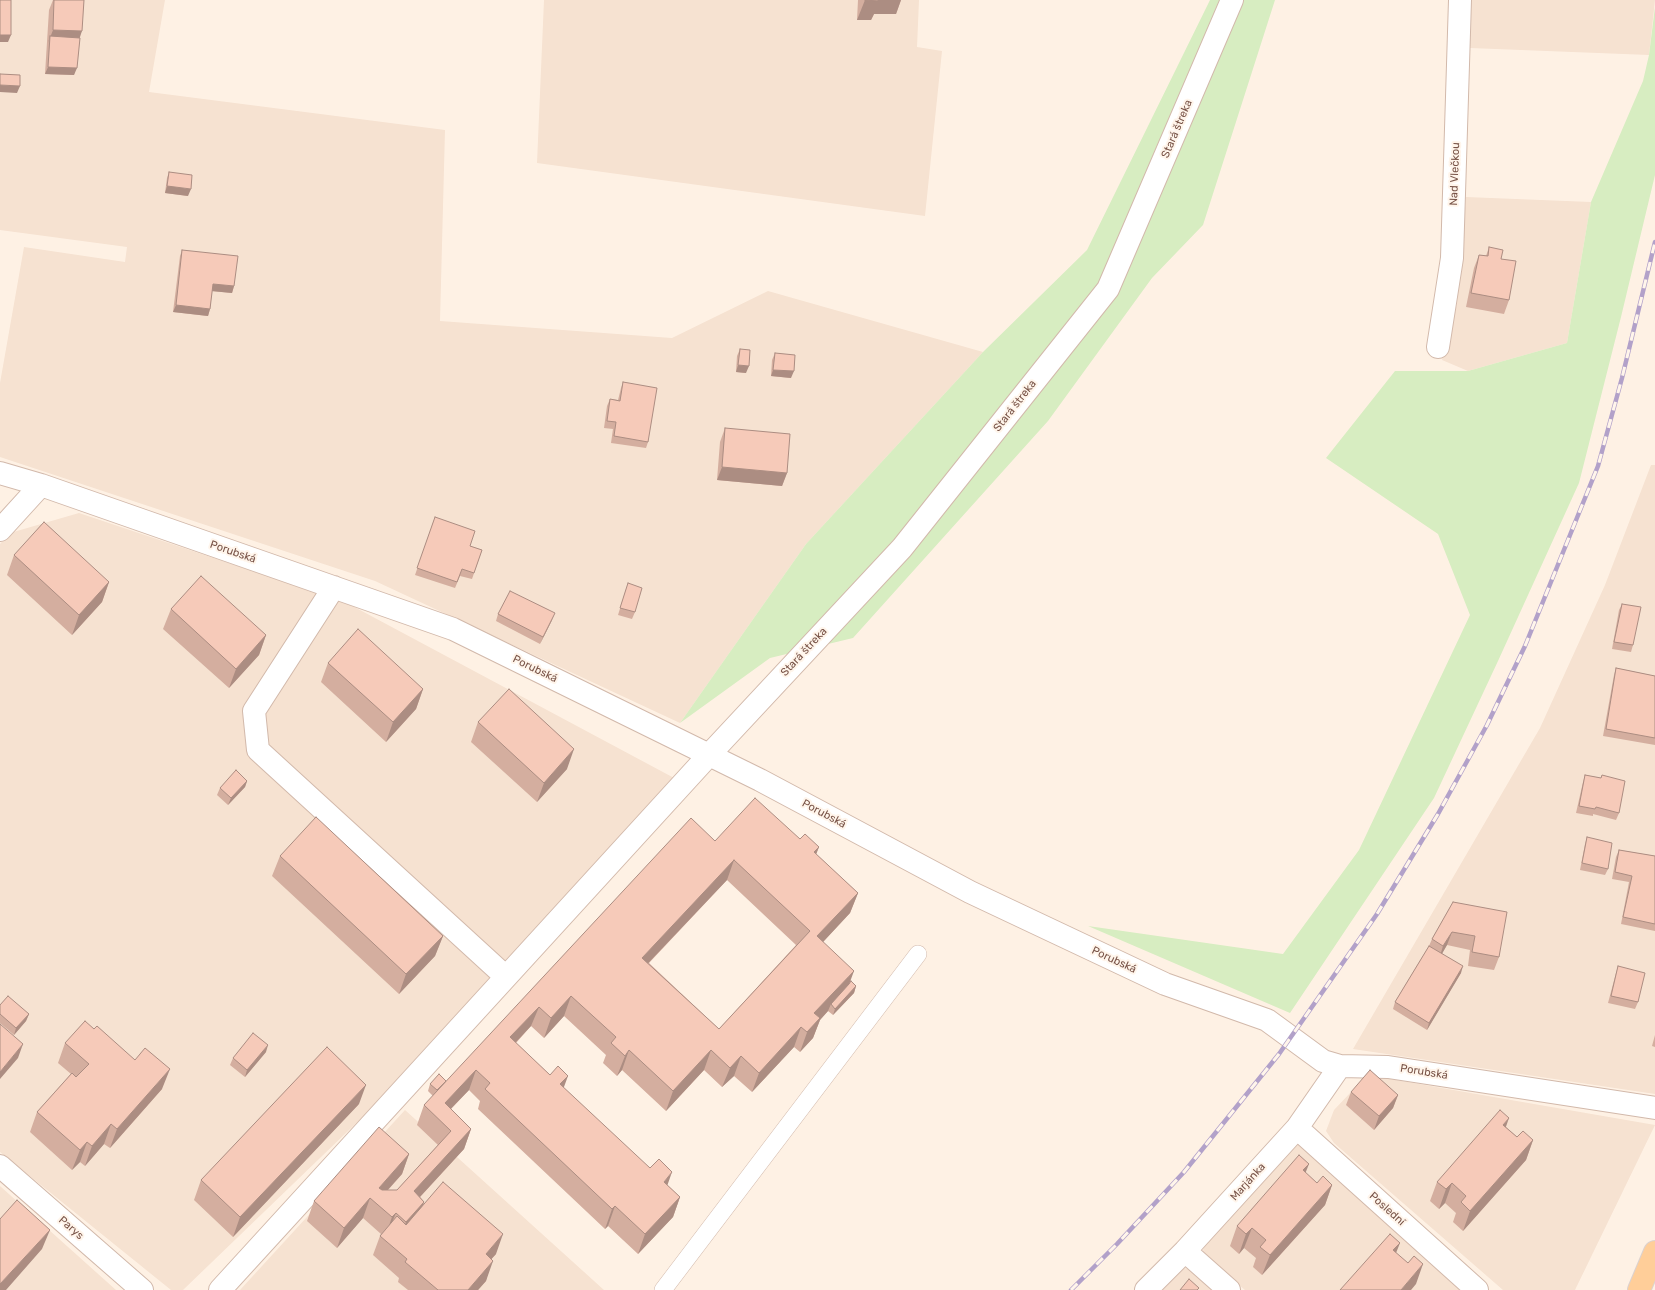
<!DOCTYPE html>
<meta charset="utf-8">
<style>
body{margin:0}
canvas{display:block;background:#fef1e4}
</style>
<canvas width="1655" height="1290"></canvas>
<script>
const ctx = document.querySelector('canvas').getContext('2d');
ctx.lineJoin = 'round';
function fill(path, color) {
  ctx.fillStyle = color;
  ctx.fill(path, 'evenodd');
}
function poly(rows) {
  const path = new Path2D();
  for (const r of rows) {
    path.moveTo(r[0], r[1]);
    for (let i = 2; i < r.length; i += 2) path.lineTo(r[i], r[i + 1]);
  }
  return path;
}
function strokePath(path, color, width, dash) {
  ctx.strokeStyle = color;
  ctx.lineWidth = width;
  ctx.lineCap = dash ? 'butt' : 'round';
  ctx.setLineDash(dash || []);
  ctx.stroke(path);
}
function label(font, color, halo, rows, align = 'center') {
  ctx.font = font + ' Rubik,sans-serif';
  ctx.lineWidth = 4;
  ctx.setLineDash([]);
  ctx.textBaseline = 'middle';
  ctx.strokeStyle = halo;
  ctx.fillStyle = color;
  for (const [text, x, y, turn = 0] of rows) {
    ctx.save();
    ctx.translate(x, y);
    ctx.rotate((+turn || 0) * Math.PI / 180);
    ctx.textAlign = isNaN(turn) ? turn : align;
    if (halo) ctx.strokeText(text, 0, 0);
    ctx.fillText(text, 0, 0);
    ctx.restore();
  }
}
const residential = poly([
 [0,0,165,0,149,92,445,130,440,321,672,338,768,291,983,352,806,544,680,723,375,581,0,457,0,383,24,247,125,262,127,247,0,230],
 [544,0,919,0,917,47,942,51,925,216,537,163],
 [1471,0,1655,0,1649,55,1470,48],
 [1466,197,1591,202,1567,343,1468,371,1442,360,1457,304],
 [1651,465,1655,465,1655,1094,1353,1049,1540,728,1605,585],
 [79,513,345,602,676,779,429,1053,183,1290,171,1290,0,1152,0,544,10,533],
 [1367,1075,1655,1125,1575,1290,1503,1290,1334,1143,1326,1131,1334,1110],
 [405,1110,604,1290,240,1290],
 [1299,1142,1465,1290,1245,1290,1203,1254,1204,1235],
 [0,1186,116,1290,0,1290],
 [1174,1267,1191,1269,1215,1290,1152,1290]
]);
const green = poly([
 [1210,0,1275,0,1203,225,1152,278,1048,421,853,638,770,658,680,723,806,544,983,352,1087,250],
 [1655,7,1655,175,1621,317,1579,483,1498,661,1434,798,1290,1013,1088,926,1283,954,1359,850,1470,615,1438,534,1326,458,1395,371,1468,371,1567,343,1591,202,1643,81,1649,55]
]);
const service = poly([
 [663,1290,918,954]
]);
const minor = poly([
 [1438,347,1452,258,1460,0],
 [0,473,41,485,453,629,760,780,970,892,1165,984,1267,1020,1323,1061,1340,1066,1388,1067,1655,1108],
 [0,530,41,485],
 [334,587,254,711,258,750,506,977],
 [1297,1128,1477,1290],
 [0,1166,142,1290],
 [1185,1251,1229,1290],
 [220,1290,709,755,902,548,1108,289,1232,0],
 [1146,1290,1185,1251,1297,1128,1340,1066]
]);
const primary = poly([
 [1639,1290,1655,1252]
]);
const rail = poly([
 [1071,1290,1117,1244,1184,1172,1279,1054,1377,914,1438,814,1487,725,1525,646,1598,466,1622,378,1655,242]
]);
const wall = poly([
 [53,0,84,0,80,38,74,75,45,74,49,10],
 [858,0,901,0,896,14,874,14,871,20,857,20],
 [169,172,188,196,165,193,167,178],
 [1489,247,1501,259,1509,300,1504,314,1466,307,1474,268,1479,255,1486,256],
 [182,250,234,286,232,293,212,291,210,309,208,316,173,312,180,256],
 [740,349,746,373,736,372,737,356],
 [775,353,791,378,771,376,772,360],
 [623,382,648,442,646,448,611,443,613,429,604,428,607,406,610,399,618,400,621,388],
 [725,428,787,473,782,486,717,480,720,442],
 [435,517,470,546,482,550,472,579,460,576,455,588,415,575],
 [14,555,109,582,102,602,72,635,7,575],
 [628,583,635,612,632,619,618,615],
 [1622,604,1633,645,1631,652,1612,649,1619,610],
 [171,609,266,635,259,655,229,688,163,629],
 [498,614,552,620,540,644,496,621],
 [328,663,423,689,416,709,386,742,321,682],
 [1616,668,1655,676,1655,745,1603,736,1614,675],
 [478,722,567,769,537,802,471,742],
 [1585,775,1601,778,1602,775,1619,813,1616,820,1593,814,1593,816,1576,813,1583,782],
 [247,781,245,787,228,805,217,795,220,788],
 [1587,837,1608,869,1605,875,1580,870,1585,844],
 [800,839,819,847,816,854,858,893,850,913,823,942,851,981,856,986,854,993,833,1015,828,1011,820,1020,813,1038,800,1052,794,1047,752,1092,734,1076,722,1087,704,1070,666,1111,622,1070,617,1076,603,1063,606,1055,564,1016,544,1038,531,1026,516,1043,680,1197,673,1217,638,1254,608,1226,605,1229,478,1109,480,1101,469,1090,451,1109,471,1129,464,1149,420,1197,424,1202,422,1207,496,1254,491,1259,486,1281,478,1290,408,1290,398,1282,399,1278,373,1255,380,1236,381,1234,363,1218,337,1248,307,1221,314,1201,409,1154,402,1174,388,1190,397,1190,438,1145,417,1125,424,1105,433,1096,428,1091,430,1084,446,1082,715,841],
 [727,880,796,945,719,1029,649,963],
 [1619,850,1655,856,1655,931,1621,924,1629,882,1612,879,1616,857],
 [280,856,443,936,435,956,399,994,272,876],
 [1453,902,1499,957,1494,970,1468,966,1470,950,1447,945,1442,953,1461,973,1427,1030,1393,1009,1395,1002,1429,946,1432,939],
 [1618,966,1638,1002,1635,1009,1608,1003,1616,973],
 [0,1005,29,1014,26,1021,14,1035,0,1023],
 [1655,1035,1655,1047,1652,1046],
 [65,1043,162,1089,110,1148,104,1144,85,1166,80,1162,72,1170,30,1132,37,1112,71,1074,58,1063],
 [266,1052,245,1077,230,1065,233,1058],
 [1351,1092,1398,1095,1393,1108,1374,1130,1346,1105],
 [359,1104,233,1237,194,1200,201,1180],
 [1506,1127,1517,1137,1533,1140,1526,1160,1463,1231,1453,1222,1456,1213,1445,1203,1439,1209,1430,1201,1437,1182],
 [1305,1173,1317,1183,1332,1185,1325,1205,1262,1275,1253,1267,1256,1258,1244,1248,1239,1254,1230,1246,1237,1226]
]);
const shadedWall = poly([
 [865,0,901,0,896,14,874,14,871,20,857,20],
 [53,30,82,31,77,45,50,36,48,43],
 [0,35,11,35,8,42,0,42],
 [48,67,77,68,74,75,45,74],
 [0,85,20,86,17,93,0,92],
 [167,186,191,189,188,196,165,193],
 [213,284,234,286,232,293,211,291],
 [176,305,210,309,208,316,173,312],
 [738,365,749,366,746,373,736,372],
 [773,370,794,371,791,378,771,376],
 [722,467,787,473,782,486,717,480],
 [109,582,102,602,72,635,79,615],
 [555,613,552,620,540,644,543,637],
 [266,635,259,655,229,688,236,669],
 [423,689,416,709,386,742,393,722],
 [574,749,567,769,537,802,544,783],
 [247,781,245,787,228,805,231,798],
 [819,847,811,867,814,852],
 [734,860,727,880,635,977,642,958],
 [858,893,850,913,810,956,817,936],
 [1452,932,1447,945,1439,959,1443,946],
 [443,936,435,956,399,994,406,974],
 [1463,966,1461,973,1427,1030,1429,1023],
 [854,971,847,990,831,1004,828,1011,820,1020,813,1038,800,1052,814,1013],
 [856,986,854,993,833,1015,835,1009],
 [571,996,564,1016,544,1038,551,1018],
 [539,1007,531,1026,502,1057,510,1037],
 [29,1014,26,1021,14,1035,16,1028],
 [801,1027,794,1047,752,1092,759,1073],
 [23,1044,18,1058,0,1079,0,1072],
 [268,1045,266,1052,245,1077,247,1070],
 [629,1050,622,1070,617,1076,625,1056],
 [711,1050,704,1070,666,1111,673,1091],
 [741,1056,734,1076,722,1087,730,1068],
 [170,1069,162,1089,110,1148,117,1129],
 [476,1070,469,1090,440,1120,445,1103],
 [568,1076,561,1095,560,1084],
 [366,1085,359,1104,233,1237,240,1217],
 [1398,1095,1393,1108,1374,1130,1379,1116],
 [1509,1118,1502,1138,1503,1125],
 [111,1124,104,1144,85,1166,92,1146],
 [471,1129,464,1149,407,1211,414,1191],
 [1533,1140,1526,1160,1463,1231,1470,1211],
 [87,1142,80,1162,72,1170,80,1150],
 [409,1154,402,1174,376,1203,379,1188],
 [1309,1164,1301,1184,1303,1170],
 [672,1172,665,1192,664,1182],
 [1452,1183,1445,1203,1439,1209,1446,1189],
 [1332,1185,1325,1205,1262,1275,1270,1255],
 [680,1197,673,1217,638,1254,645,1234],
 [370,1198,363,1218,337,1248,344,1228],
 [424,1202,417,1222,399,1242,406,1222],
 [615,1206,608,1226,605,1229,612,1209],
 [396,1213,388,1232,385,1237,392,1217],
 [1252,1228,1244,1248,1239,1254,1246,1234],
 [50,1230,42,1249,6,1290,0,1290,0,1284],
 [503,1234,496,1254,478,1274,486,1254],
 [1400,1243,1392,1263,1393,1250],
 [493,1261,486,1281,478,1290,468,1290],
 [1423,1264,1416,1284,1411,1290,1401,1290]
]);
const building = poly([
 [0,0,11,0,11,35,0,35,0,0],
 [54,0,84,0,82,31,53,30,54,0],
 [865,0,878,0,878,1,865,0],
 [50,36,80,38,77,68,48,67,50,36],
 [0,74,20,75,20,86,0,85,0,74],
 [169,172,192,175,191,189,167,186,169,172],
 [1489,247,1503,250,1501,259,1516,261,1509,300,1471,293,1479,255,1488,256,1489,247],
 [182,250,238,256,234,286,213,284,210,309,176,305,182,250],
 [740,349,750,350,749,366,738,365,740,349],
 [775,353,795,355,794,371,773,370,775,353],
 [623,382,657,388,648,442,614,436,616,422,607,421,610,399,620,401,623,382],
 [725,428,790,434,787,473,722,467,725,428],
 [435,517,475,531,470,546,482,550,474,573,462,569,457,582,417,568,435,517],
 [44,522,109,582,79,615,14,555,44,522],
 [201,576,266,635,236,669,171,609,201,576],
 [628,583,642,588,635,612,620,608,628,583],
 [510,591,555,613,543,637,498,614,510,591],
 [1622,604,1641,607,1633,645,1614,642,1622,604],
 [358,629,423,689,393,722,328,663,358,629],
 [1616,668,1655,676,1655,738,1606,729,1616,668],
 [509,689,574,749,544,783,478,722,509,689],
 [236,770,247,781,231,798,220,788,236,770],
 [1585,775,1601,778,1602,775,1625,781,1619,813,1596,807,1595,809,1579,806,1585,775],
 [755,798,800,839,805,834,819,847,814,852,858,893,817,936,854,971,814,1013,820,1018,807,1032,801,1027,759,1073,741,1056,730,1068,711,1050,673,1091,629,1050,625,1056,611,1043,616,1037,571,996,551,1018,539,1007,510,1037,550,1075,558,1066,568,1076,560,1084,650,1168,659,1159,672,1172,664,1182,680,1197,645,1234,615,1206,612,1209,485,1089,490,1083,476,1070,445,1103,471,1129,414,1191,424,1202,406,1222,396,1213,392,1217,370,1198,344,1228,314,1201,379,1127,409,1154,379,1188,382,1190,397,1190,451,1131,424,1105,691,818,715,841,755,798],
 [734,860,810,931,719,1029,642,958,734,860],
 [316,817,443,936,406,974,280,856,316,817],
 [1587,837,1612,843,1608,869,1582,863,1587,837],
 [1619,850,1655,856,1655,924,1623,917,1632,876,1615,872,1619,850],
 [1453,902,1507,912,1499,957,1472,952,1475,936,1452,932,1443,946,1432,939,1453,902],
 [1429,946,1463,966,1429,1023,1395,1002,1429,946],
 [1618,966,1645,973,1638,1002,1611,996,1618,966],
 [851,981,856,986,835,1009,831,1004,849,984,851,981],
 [8,996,29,1014,16,1028,0,1014,0,1005,8,996],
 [85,1021,94,1029,97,1026,135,1060,145,1048,170,1069,117,1129,111,1124,92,1146,87,1142,80,1150,37,1112,72,1073,76,1077,89,1064,65,1043,85,1021],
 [0,1024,23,1044,0,1072,0,1024],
 [253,1033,268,1045,247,1070,233,1058,253,1033],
 [327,1047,366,1085,240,1217,201,1180,327,1047],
 [1370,1070,1398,1095,1379,1116,1351,1092,1370,1070],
 [439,1074,446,1081,437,1090,430,1084,439,1074],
 [1500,1110,1509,1118,1503,1125,1517,1137,1523,1131,1533,1140,1470,1211,1461,1202,1466,1196,1452,1183,1446,1189,1437,1182,1500,1110],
 [1299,1155,1309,1164,1303,1170,1317,1183,1323,1176,1332,1185,1270,1255,1260,1247,1266,1240,1252,1228,1246,1234,1237,1226,1299,1155],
 [443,1182,503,1234,486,1254,493,1261,468,1290,438,1290,405,1262,407,1259,380,1236,397,1216,406,1225,443,1182],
 [17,1200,50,1230,0,1284,0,1219,17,1200],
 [1390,1234,1400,1243,1393,1250,1408,1263,1414,1256,1423,1264,1401,1290,1340,1290,1390,1234],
 [1189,1279,1199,1288,1197,1290,1180,1290,1189,1279]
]);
const streetNames = [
 ["Stará štreka",1177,129,-67],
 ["Nad Vlečkou",1455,174,-88],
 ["Stará štreka",1015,406,-52],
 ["Porubská",233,552,19],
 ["Stará štreka",804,652,-47],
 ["Porubská",535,669,26],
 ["Porubská",824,814,28],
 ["Porubská",1114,960,25],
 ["Porubská",1424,1072,9],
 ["Marjánka",1248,1182,-48],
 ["Poslední",1387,1209,42],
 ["Parys",71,1228,41]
];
fill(residential, '#f6e2d1');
fill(green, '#d7edc1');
strokePath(service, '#d2b9ab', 18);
strokePath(minor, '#d2b9ab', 24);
strokePath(primary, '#dcd2cf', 24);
strokePath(service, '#fff', 17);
strokePath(minor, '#fff', 22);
strokePath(primary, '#ffce99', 22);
strokePath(rail, '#b2a1c9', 4.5);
strokePath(rail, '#fff5eb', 3, [9]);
fill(wall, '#d4ae9f');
fill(shadedWall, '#ac8d82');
fill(building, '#f6cab9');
strokePath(building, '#ac8d82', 1);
label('11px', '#785347', '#fff5eb', streetNames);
</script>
